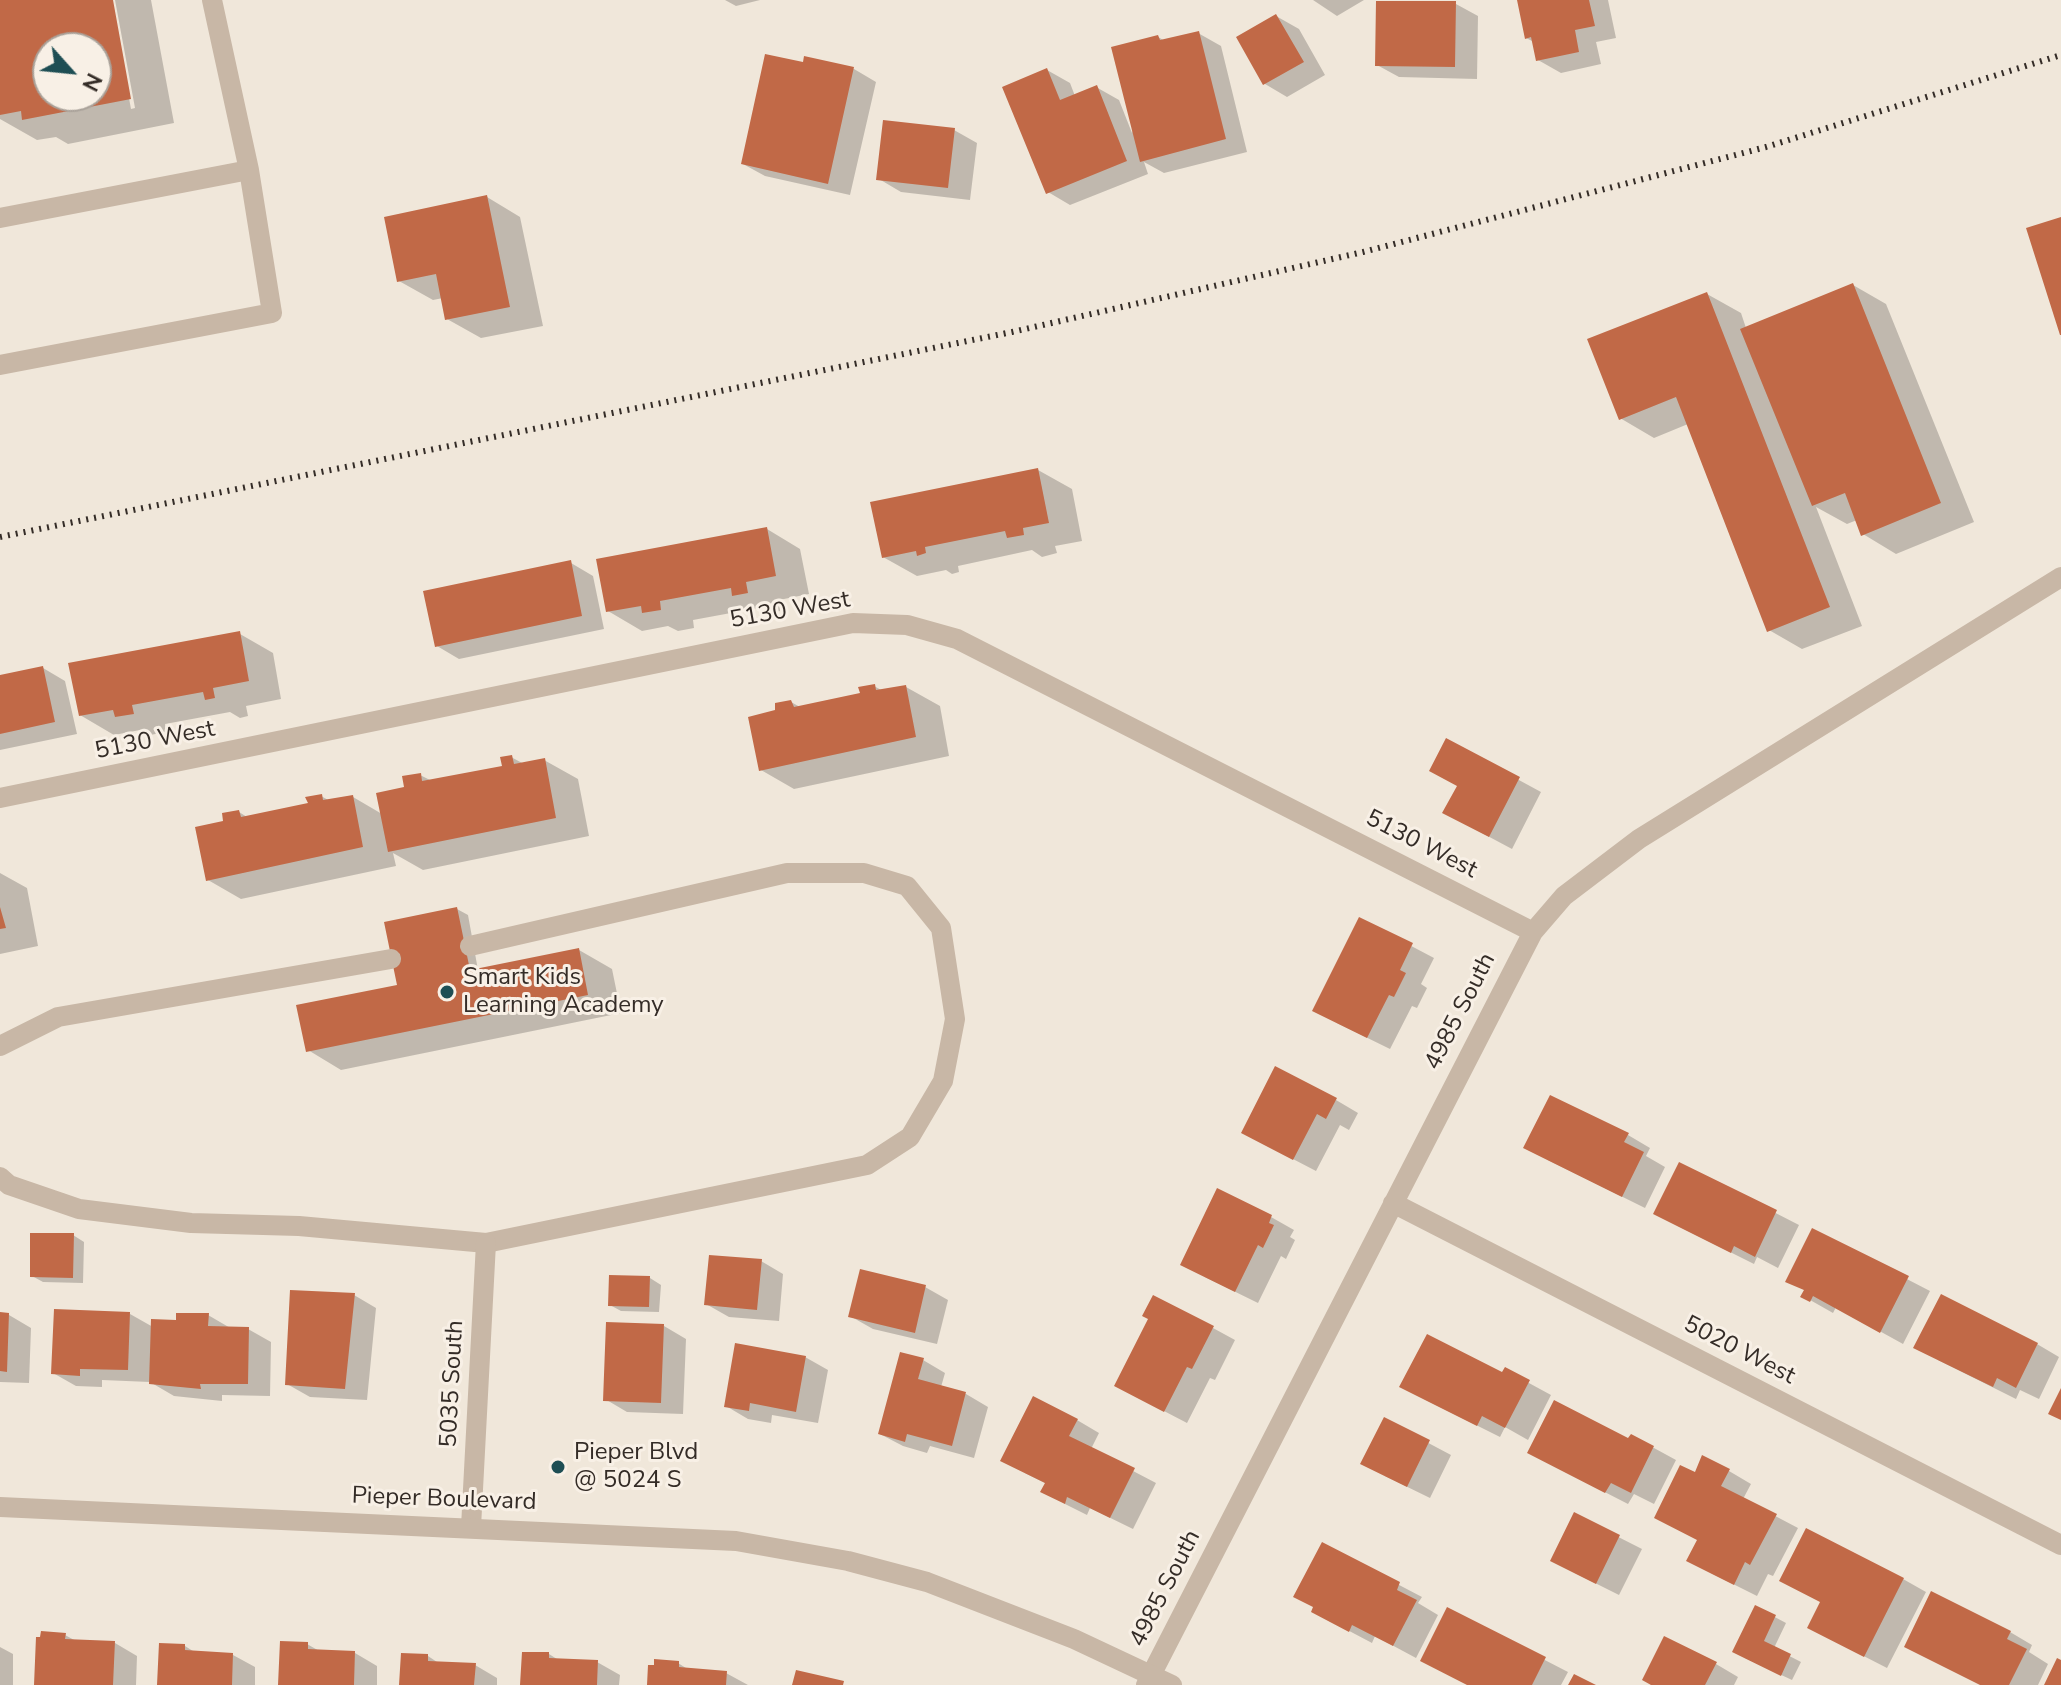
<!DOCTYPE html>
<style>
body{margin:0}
#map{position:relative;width:2061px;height:1685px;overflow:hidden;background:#f0e7da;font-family:"Nunito Sans",sans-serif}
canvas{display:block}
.north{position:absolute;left:32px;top:32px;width:80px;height:80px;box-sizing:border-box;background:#f8f0e6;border:2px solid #aaa29a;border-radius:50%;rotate:117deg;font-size:22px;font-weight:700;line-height:32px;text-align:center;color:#342c27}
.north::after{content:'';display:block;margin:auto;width:28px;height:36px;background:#1e4e54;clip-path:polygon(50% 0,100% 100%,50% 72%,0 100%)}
</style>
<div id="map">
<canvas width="2061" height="1685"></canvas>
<div class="north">N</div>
</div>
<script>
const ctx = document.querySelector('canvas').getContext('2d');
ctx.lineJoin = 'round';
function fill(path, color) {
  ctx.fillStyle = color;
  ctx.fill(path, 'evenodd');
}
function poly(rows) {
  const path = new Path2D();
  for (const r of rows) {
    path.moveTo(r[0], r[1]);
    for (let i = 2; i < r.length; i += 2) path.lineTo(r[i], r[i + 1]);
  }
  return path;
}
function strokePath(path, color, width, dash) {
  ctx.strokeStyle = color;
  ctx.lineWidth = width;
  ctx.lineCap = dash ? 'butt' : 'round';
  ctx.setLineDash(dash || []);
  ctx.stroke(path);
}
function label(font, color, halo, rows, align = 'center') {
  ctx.font = font + ' "Nunito Sans",sans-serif';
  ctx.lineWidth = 6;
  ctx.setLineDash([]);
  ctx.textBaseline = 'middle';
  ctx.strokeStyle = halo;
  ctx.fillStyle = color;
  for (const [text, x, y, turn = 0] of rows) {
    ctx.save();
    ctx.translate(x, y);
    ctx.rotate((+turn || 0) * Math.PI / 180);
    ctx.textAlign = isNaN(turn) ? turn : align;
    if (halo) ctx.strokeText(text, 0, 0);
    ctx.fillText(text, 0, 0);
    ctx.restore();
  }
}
const shadow = poly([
 [0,0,111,0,131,109,135,108,115,0,151,0,174,123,68,144,56,137,37,140,0,119],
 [48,48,96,48,96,96,48,96],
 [725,0,760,0,736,6],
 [1313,0,1364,0,1337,16],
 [1519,0,1608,0,1616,38,1596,42,1601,64,1561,73,1538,60,1534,42,1526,38],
 [1456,4,1478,16,1477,79,1399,77,1377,65],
 [1276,16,1299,29,1325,75,1287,97,1265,84],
 [1198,33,1221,46,1247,152,1164,173,1144,162,1148,174,1070,205,1048,192,1047,70,1070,83,1075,96,1096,87,1119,100,1132,133,1158,37,1165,41],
 [806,58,854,69,876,82,850,195,765,176,743,164],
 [954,130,977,143,970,200,901,192,879,179],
 [487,197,520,217,543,326,481,338,447,319,443,298,433,300,399,281],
 [1853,285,1886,304,1974,522,1896,554,1863,534,1857,520,1847,524,1816,507,1862,626,1802,649,1769,630,1688,424,1654,438,1620,418,1707,294,1741,313,1746,328],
 [1038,470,1072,489,1082,541,1055,546,1057,553,1042,557,1032,550,958,566,959,572,952,574,946,570,917,576,883,557],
 [767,529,800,549,809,594,779,600,780,611,768,614,758,608,693,620,694,628,678,631,668,626,642,631,608,611],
 [571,563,593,576,604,629,459,659,437,646],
 [240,634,273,653,281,699,246,706,248,716,240,718,230,712,165,724,166,732,150,735,140,730,114,735,80,715],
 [43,668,65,681,77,734,0,750,0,677],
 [874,686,883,691,906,687,940,706,949,756,794,789,761,770,777,712,791,702,800,707,863,694],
 [1447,741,1541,792,1512,849,1467,825],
 [511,757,524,764,544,760,578,779,589,836,423,870,393,853,396,866,241,899,208,880,225,822,239,812,247,817,311,805,321,796,330,801,353,797,382,814,420,775,432,781,504,767],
 [0,873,27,888,38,946,0,954],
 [457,909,468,915,478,970,579,950,612,969,621,1013,341,1070,308,1050,399,986],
 [1360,919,1434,958,1421,984,1427,988,1417,1008,1412,1006,1390,1049,1337,1023],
 [1336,1100,1358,1113,1349,1130,1340,1125,1316,1171,1266,1145],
 [1628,1135,1650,1148,1646,1156,1665,1167,1645,1208,1548,1160],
 [1680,1164,1799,1225,1778,1268,1757,1257,1754,1264,1678,1226],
 [1271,1217,1294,1230,1290,1237,1295,1240,1286,1259,1281,1256,1258,1303,1205,1277],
 [1812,1230,1930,1291,1903,1344,1836,1307,1833,1313,1803,1296,1806,1291,1788,1281],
 [73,1235,84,1242,83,1283,43,1282,32,1276],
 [761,1261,783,1274,779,1321,729,1317,706,1304],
 [650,1278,661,1285,659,1312,621,1311,610,1305],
 [925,1287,948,1300,937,1344,873,1329,850,1316],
 [354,1295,376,1308,367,1400,310,1397,287,1384],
 [0,1314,9,1315,31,1328,29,1383,0,1382],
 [130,1314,153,1327,208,1315,232,1329,248,1329,271,1342,270,1396,222,1395,222,1401,174,1396,150,1382,102,1380,102,1387,76,1386,53,1373],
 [664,1326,686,1339,683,1414,627,1412,605,1399],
 [1213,1328,1235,1340,1215,1380,1210,1378,1187,1423,1139,1398],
 [2037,1344,2059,1357,2039,1399,2020,1390,2016,1399,1938,1360],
 [805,1357,828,1370,818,1423,772,1415,771,1423,748,1419,726,1406],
 [923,1360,945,1373,941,1387,966,1394,988,1407,974,1458,930,1446,927,1453,903,1446,880,1434],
 [1505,1370,1551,1395,1528,1440,1505,1427,1500,1437,1424,1399,1503,1375],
 [1077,1420,1099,1433,1091,1449,1156,1483,1133,1529,1090,1508,1087,1515,1065,1504,1043,1491,1047,1484,1025,1473],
 [1385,1420,1451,1455,1430,1498,1385,1476],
 [1632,1436,1676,1460,1654,1504,1634,1494,1628,1504,1552,1465,1629,1441],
 [1729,1471,1751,1484,1743,1499,1798,1528,1773,1576,1768,1574,1757,1596,1711,1573,1696,1475],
 [1575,1515,1642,1549,1619,1595,1575,1573],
 [1323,1545,1422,1597,1418,1603,1438,1615,1416,1658,1375,1636,1372,1643,1336,1624],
 [1903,1579,1926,1592,1887,1668,1809,1628],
 [1756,1607,1786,1623,1774,1648,1801,1662,1792,1680,1745,1658],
 [1448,1610,1568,1672,1561,1685,1468,1685],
 [2010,1632,2032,1645,2029,1652,2048,1664,2038,1685,1981,1685],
 [65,1635,76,1641,115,1643,137,1656,136,1685,36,1685],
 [307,1644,321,1652,355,1653,377,1666,377,1685,280,1685],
 [185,1646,196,1653,233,1655,255,1667,255,1685,159,1685],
 [0,1647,13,1654,13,1685,0,1685],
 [549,1654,560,1661,597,1662,620,1675,619,1685,522,1685],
 [428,1656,440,1664,475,1665,497,1678,497,1685,401,1685],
 [678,1663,689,1670,726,1673,748,1685,649,1685],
 [1716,1664,1738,1677,1734,1685,1654,1685]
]);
const building = poly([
 [0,0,113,0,131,99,22,120,21,111,0,115],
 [48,48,96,48,96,96,48,96],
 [1517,0,1589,0,1595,26,1575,30,1579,52,1536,61,1531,37,1525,39],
 [1376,1,1456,1,1455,67,1375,66],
 [1276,14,1304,62,1263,85,1236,37],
 [1199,31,1226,139,1140,162,1111,47,1158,35,1160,40],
 [765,54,803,62,804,56,854,67,828,184,741,164],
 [1047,68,1060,100,1097,85,1127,161,1046,194,1002,87],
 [883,120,955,128,948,188,876,180],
 [487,195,510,307,445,320,436,274,397,282,384,217],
 [2061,217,2061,335,2060,335,2026,228],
 [1853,283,1941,503,1861,536,1845,493,1812,506,1740,329],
 [1707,292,1830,607,1767,632,1676,397,1619,420,1587,339],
 [1038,468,1049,523,1023,528,1024,535,1007,538,1005,531,925,547,926,553,917,556,916,551,882,558,870,502],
 [767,527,776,576,746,582,748,593,732,596,731,588,660,601,661,610,642,613,641,606,606,612,596,559],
 [571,560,582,616,435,647,423,591],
 [240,631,249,681,213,688,215,698,205,700,203,692,132,705,134,714,115,717,113,710,79,716,68,663],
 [43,666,55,722,0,734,0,675],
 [875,684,876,690,906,685,916,737,759,771,748,717,775,710,775,703,791,700,794,707,860,693,858,687],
 [1446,738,1520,777,1489,837,1442,813,1457,786,1429,771],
 [512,755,514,764,545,758,556,818,388,852,376,793,404,787,402,776,421,773,422,781,502,766,500,757],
 [322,794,323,800,353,795,363,847,206,881,195,827,223,821,222,813,239,810,241,817,308,803,305,797],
 [0,907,6,928,0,929],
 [457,907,470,970,579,948,588,995,306,1052,296,1005,397,985,384,922],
 [1359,917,1413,943,1400,970,1406,973,1394,997,1389,995,1367,1038,1312,1011],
 [1275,1066,1337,1098,1326,1119,1317,1114,1293,1160,1241,1133],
 [1550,1095,1629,1133,1624,1142,1644,1152,1622,1197,1523,1148],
 [1679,1162,1777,1210,1755,1257,1734,1246,1731,1253,1653,1214],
 [1217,1188,1272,1215,1269,1223,1274,1225,1263,1248,1258,1245,1235,1292,1180,1265],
 [1812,1228,1909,1276,1880,1333,1813,1296,1810,1302,1800,1297,1804,1290,1785,1282],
 [30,1233,74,1233,73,1278,30,1277],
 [709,1255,762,1259,757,1310,704,1305],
 [860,1269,926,1285,915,1333,848,1317],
 [609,1275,650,1276,649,1307,608,1306],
 [290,1290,355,1293,345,1389,285,1385],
 [1941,1294,2038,1343,2016,1388,1997,1378,1993,1387,1913,1348],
 [1153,1295,1214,1326,1192,1369,1187,1367,1164,1412,1114,1386,1148,1319,1142,1316],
 [54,1309,130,1312,128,1370,80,1369,80,1376,51,1374],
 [0,1312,9,1313,7,1372,0,1371],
 [176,1313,209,1313,208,1326,249,1327,248,1384,200,1384,201,1389,149,1384,151,1319,176,1320],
 [606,1322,664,1324,661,1403,603,1401],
 [1427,1334,1502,1372,1505,1367,1530,1380,1505,1428,1482,1416,1477,1426,1399,1387],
 [735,1343,806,1356,796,1412,750,1403,749,1411,724,1407],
 [900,1352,924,1358,918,1379,966,1392,952,1446,907,1434,905,1442,878,1434],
 [2061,1388,2061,1420,2048,1414],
 [1033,1396,1078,1419,1069,1436,1135,1468,1110,1518,1067,1497,1065,1504,1040,1492,1045,1483,1000,1461],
 [1554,1400,1628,1438,1631,1434,1654,1446,1631,1493,1611,1483,1605,1493,1527,1453],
 [1384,1417,1430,1440,1407,1487,1360,1464],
 [1702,1455,1730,1469,1721,1486,1777,1514,1750,1565,1745,1562,1734,1585,1686,1561,1697,1540,1654,1518,1680,1465,1695,1472],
 [1574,1512,1620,1535,1596,1584,1550,1561],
 [1806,1528,1904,1578,1864,1657,1807,1628,1820,1602,1779,1581],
 [1322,1542,1400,1582,1397,1590,1417,1600,1393,1646,1352,1625,1349,1632,1311,1612,1313,1607,1293,1597],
 [1931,1591,2011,1631,2007,1639,2027,1649,2009,1685,1980,1685,1904,1647],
 [1755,1605,1776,1615,1764,1641,1791,1654,1781,1676,1732,1652],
 [1447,1607,1546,1657,1532,1685,1467,1685,1420,1661],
 [41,1631,66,1633,65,1639,115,1641,113,1685,34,1685,36,1637,40,1637],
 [1664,1636,1717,1662,1705,1685,1651,1685,1642,1680],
 [280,1641,308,1642,308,1649,355,1651,354,1685,278,1685],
 [159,1643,185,1644,185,1650,233,1653,232,1685,157,1685],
 [522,1652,549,1652,549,1658,598,1660,597,1685,520,1685],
 [401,1653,428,1654,428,1661,476,1663,474,1685,399,1685],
 [2057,1658,2061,1660,2061,1685,2044,1685],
 [654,1659,679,1661,679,1667,727,1671,726,1685,647,1685,648,1665,654,1665],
 [796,1670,844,1681,843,1685,792,1685],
 [1574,1674,1596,1685,1568,1685]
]);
const service = poly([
 [0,218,249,170,212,0],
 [0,365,272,313,249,170],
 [0,1046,58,1017,391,959],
 [0,1177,9,1185,79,1209,191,1223,299,1226,486,1243,867,1165,910,1137,943,1081,955,1019,941,928,907,886,864,873,787,873,470,946]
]);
const minor = poly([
 [0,798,853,623,907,625,957,639,1533,932],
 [1393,1203,2061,1545],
 [471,1527,486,1243],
 [1146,1685,1533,932,1564,896,1639,839,2061,577]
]);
const tertiary = poly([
 [0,1507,736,1541,848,1561,927,1582,1074,1639,1172,1685]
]);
const rail = poly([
 [0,537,1012,332,1363,252,1766,147,2061,55]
]);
const markers = [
 [447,992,8,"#1e4e54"],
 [558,1467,8,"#1e4e54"]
];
const streetNames = [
 ["5130 West",790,611,-10],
 ["5130 West",155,741,-11],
 ["5130 West",1421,845,27],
 ["4985 South",1461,1012,-63],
 ["5020 West",1739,1351,27],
 ["5035 South",453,1384,-87],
 ["Pieper Boulevard",444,1500,2],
 ["4985 South",1166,1589,-63]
];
const poiNames = [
 ["Smart Kids",463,978],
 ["Learning Academy",463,1006],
 ["Pieper Blvd",574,1453],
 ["@ 5024 S",574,1481]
];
fill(shadow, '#0003');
fill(building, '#c16947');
strokePath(service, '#c8b7a6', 20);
strokePath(minor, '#c8b7a6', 20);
strokePath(tertiary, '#c8b7a6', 20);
strokePath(rail, '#342c27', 6, [2, 6]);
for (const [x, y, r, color] of markers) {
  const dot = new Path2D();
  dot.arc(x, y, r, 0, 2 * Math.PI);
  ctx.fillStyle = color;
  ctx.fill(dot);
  strokePath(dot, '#f8f0e6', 3);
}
label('24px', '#342c27', '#f8f0e6', streetNames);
label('24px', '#342c27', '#f8f0e6', poiNames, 'left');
</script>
